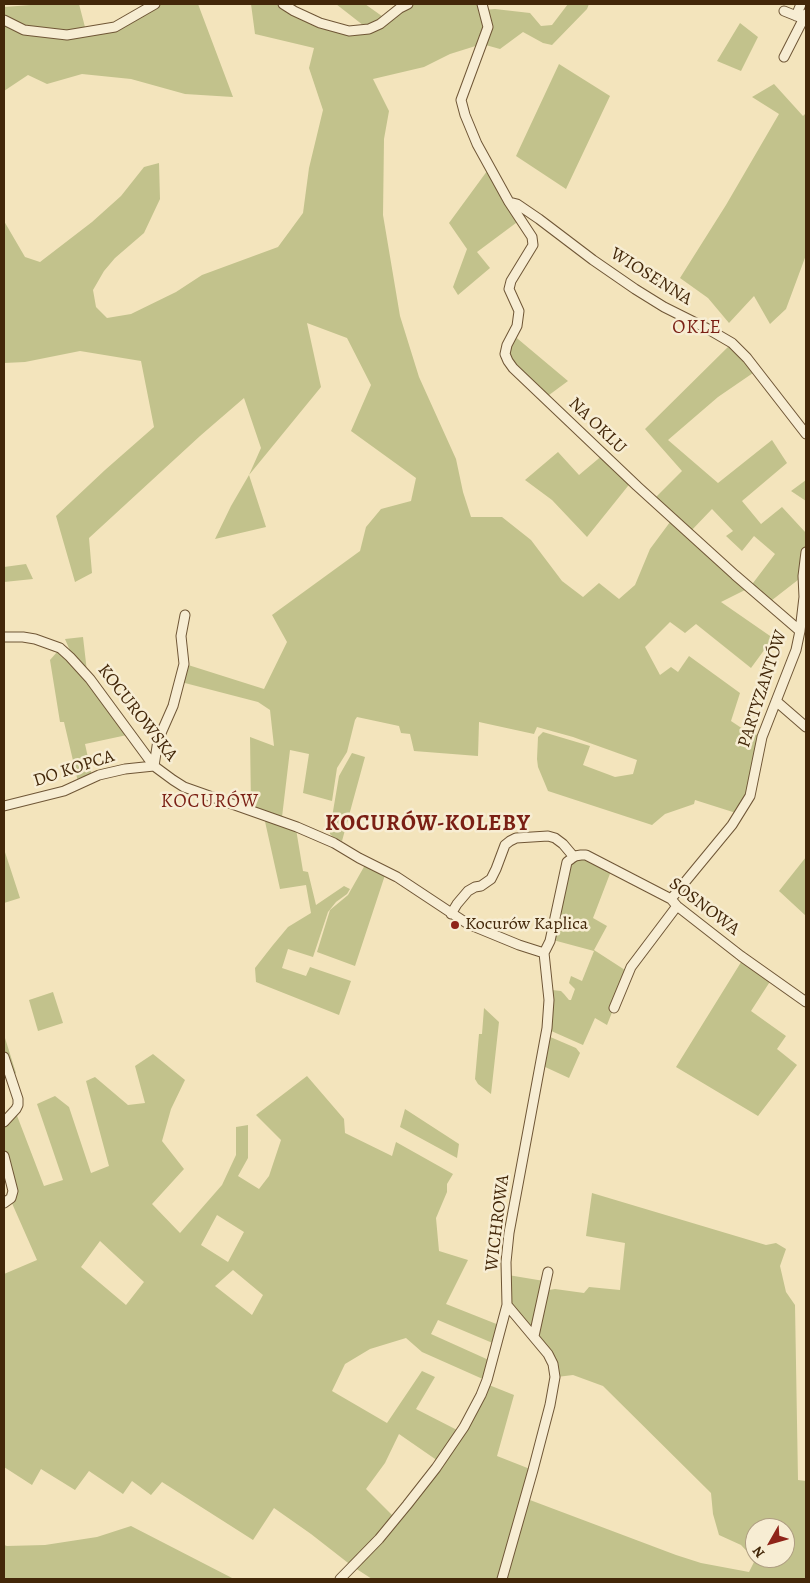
<!DOCTYPE html>
<meta charset="utf-8">
<style>
body{margin:0}
#map{position:relative;width:810px;height:1583px;overflow:hidden;background:#f3e4bc;font-family:Alegreya,serif}
canvas{display:block}
.frame{position:absolute;inset:0;border:5px solid #432709;pointer-events:none}
.north{position:absolute;left:745px;top:1518px;width:50px;height:50px;box-sizing:border-box;background:#f7edd3;border:1px solid #af9e82;border-radius:50%;rotate:232deg;font-size:14px;font-weight:700;line-height:20px;text-align:center;color:#432709}
.north::after{content:'';display:block;margin:auto;width:18px;height:22px;background:#8f2418;clip-path:polygon(50% 0,100% 100%,50% 72%,0 100%)}
</style>
<div id="map">
<canvas width="810" height="1583"></canvas>
<div class="frame"></div>
<div class="north">N</div>
</div>
<script>
const ctx = document.querySelector('canvas').getContext('2d');
ctx.lineJoin = 'round';
function fill(path, color) {
  ctx.fillStyle = color;
  ctx.fill(path, 'evenodd');
}
function poly(rows) {
  const path = new Path2D();
  for (const r of rows) {
    path.moveTo(r[0], r[1]);
    for (let i = 2; i < r.length; i += 2) path.lineTo(r[i], r[i + 1]);
  }
  return path;
}
function strokePath(path, color, width, dash) {
  ctx.strokeStyle = color;
  ctx.lineWidth = width;
  ctx.lineCap = dash ? 'butt' : 'round';
  ctx.setLineDash(dash || []);
  ctx.stroke(path);
}
function label(font, color, halo, rows, align = 'center') {
  ctx.font = font + ' Alegreya,serif';
  ctx.lineWidth = 5;
  ctx.setLineDash([]);
  ctx.textBaseline = 'middle';
  ctx.strokeStyle = halo;
  ctx.fillStyle = color;
  for (const [text, x, y, turn = 0] of rows) {
    ctx.save();
    ctx.translate(x, y);
    ctx.rotate((+turn || 0) * Math.PI / 180);
    ctx.textAlign = isNaN(turn) ? turn : align;
    if (halo) ctx.strokeText(text, 0, 0);
    ctx.fillText(text, 0, 0);
    ctx.restore();
  }
}
const green = poly([
 [44,4,79,4,86,31,115,27,155,4,198,4,233,97,185,94,131,79,82,74,47,84,28,75,4,91,4,7],
 [251,4,296,4,294,11,349,31,368,29,336,4,365,4,386,19,408,4,482,4,484,10,495,9,530,13,541,26,552,25,568,4,589,4,587,9,552,45,543,43,523,32,500,49,482,44,450,54,424,67,373,79,389,111,384,139,383,215,400,316,419,377,456,459,463,492,471,517,502,517,531,540,562,581,583,597,599,583,619,599,635,585,650,549,673,518,653,500,682,471,645,429,732,343,753,373,718,397,668,440,718,483,772,440,787,463,742,501,761,524,782,507,806,533,806,552,803,576,767,604,749,588,721,602,773,638,751,668,696,624,685,633,670,622,645,647,660,675,671,667,678,672,689,656,740,693,731,721,743,729,762,737,750,790,736,813,695,800,694,804,665,814,652,825,548,791,538,767,537,759,538,737,543,732,590,746,583,765,615,777,633,774,637,760,573,737,537,727,534,734,479,722,478,756,414,751,410,734,401,733,399,726,357,717,355,720,347,752,337,768,332,801,303,793,309,754,290,750,282,817,251,806,250,737,274,746,270,710,258,702,181,682,185,664,264,689,287,642,272,615,360,551,366,527,381,509,411,501,416,478,351,431,371,385,347,338,307,323,321,387,249,475,266,527,215,539,231,506,249,475,261,448,244,398,200,436,89,538,92,573,75,582,56,516,105,470,154,427,141,361,80,351,25,362,4,363,4,221,25,257,40,262,92,222,121,196,144,167,159,163,160,199,144,233,115,258,104,271,93,290,96,307,107,318,131,314,176,292,202,275,278,247,303,213,309,168,323,110,309,68,314,48,255,34],
 [712,509,733,531,726,536,742,551,754,536,775,554,750,587,689,533],
 [740,23,758,37,741,71,717,61],
 [559,64,610,96,566,189,516,156],
 [774,84,803,116,806,113,806,255,786,309,770,324,754,296,729,323,708,298,680,278,726,205,779,114,752,97],
 [490,167,520,220,477,252,490,268,458,295,453,287,467,249,449,223],
 [512,334,568,381,545,398,513,368,507,345],
 [558,452,579,475,604,454,632,481,587,537,552,500,525,480],
 [806,480,806,501,791,491],
 [26,564,33,579,4,582,4,567],
 [83,637,86,663,87,672,71,653,65,639],
 [57,652,69,661,83,675,127,735,85,744,92,776,78,782,64,722,60,722,50,660],
 [352,753,365,757,342,841,333,837,330,834,330,829,339,776],
 [264,817,296,829,303,871,308,872,316,905,344,886,350,889,347,894,336,902,328,912,313,957,288,949,282,968,306,976,310,967,351,981,339,1015,256,982,255,968,273,945,288,927,311,913,306,885,280,889],
 [4,849,20,898,4,903],
 [806,857,806,916,779,891],
 [580,858,587,859,611,871,593,918,607,926,594,950,628,972,607,1025,595,1018,583,1045,549,1030,552,990,561,991,564,994,569,1000,571,1000,575,989,569,983,571,976,582,981,594,951,553,940,569,865],
 [365,865,385,875,355,966,317,952,330,910,348,895],
 [743,959,771,980,751,1011,786,1036,777,1049,797,1065,758,1116,676,1067],
 [53,992,63,1023,38,1031,29,1000],
 [484,1008,499,1022,491,1094,478,1084,475,1079,479,1034,482,1034],
 [548,1036,576,1048,580,1053,569,1078,543,1066],
 [5,1038,16,1073,12,1076,4,1052,4,1039],
 [153,1054,185,1080,171,1109,162,1141,184,1169,152,1204,180,1233,222,1185,236,1155,236,1127,248,1125,248,1158,238,1176,259,1189,269,1176,281,1140,256,1115,307,1076,344,1119,345,1133,392,1156,396,1142,453,1174,447,1184,447,1192,436,1218,439,1251,468,1260,446,1304,499,1325,495,1344,438,1320,431,1334,491,1361,485,1380,422,1352,406,1338,370,1349,345,1364,332,1391,387,1423,422,1371,435,1377,416,1409,459,1431,438,1461,399,1434,385,1463,366,1489,397,1520,439,1471,466,1430,484,1397,489,1385,514,1395,497,1456,530,1469,522,1497,676,1555,701,1563,749,1572,755,1560,741,1545,719,1535,713,1514,711,1493,603,1386,573,1375,557,1377,555,1361,543,1345,541,1345,534,1336,545,1293,549,1290,555,1289,584,1293,589,1287,620,1290,625,1243,586,1236,592,1193,766,1245,776,1243,786,1249,780,1266,786,1292,795,1305,798,1480,806,1481,806,1579,372,1579,352,1566,311,1534,274,1508,253,1540,162,1482,151,1495,132,1481,123,1494,89,1471,75,1490,41,1469,32,1485,4,1467,4,1274,37,1260,11,1201,13,1199,14,1190,4,1152,4,1125,16,1113,44,1186,63,1180,37,1104,55,1096,69,1107,91,1173,109,1166,86,1081,95,1077,128,1105,145,1103,135,1066],
 [217,1215,244,1232,228,1262,201,1245],
 [100,1241,144,1282,126,1305,81,1267],
 [233,1270,263,1295,252,1315,215,1286],
 [755,1528,785,1528,785,1558,755,1558],
 [405,1109,459,1144,457,1158,400,1127],
 [508,1275,544,1281,533,1326,531,1327,529,1327,510,1302],
 [131,1526,234,1579,4,1579,4,1545,7,1546,45,1545,97,1537]
]);
const minor = poly([
 [283,4,294,11,320,23,349,31,369,29,380,24,400,8,408,4],
 [482,4,488,27,461,100,465,115,477,144,509,202,532,237,533,245,511,281,509,289,519,311,517,326,507,345,505,354,508,361,513,368,637,486,735,575,800,631],
 [784,11,804,19],
 [796,16,801,4],
 [4,20,24,30,67,35,115,27,155,4],
 [784,57,806,14],
 [509,202,517,204,539,219,593,260,635,289,664,307,708,329,732,343,747,358,806,434],
 [4,637,23,637,35,639,60,648,70,657,90,679,154,766,173,780,184,787,297,827,334,843,359,858,397,877,468,924,519,945,544,953],
 [776,701,806,727],
 [154,766,158,740,173,706,184,664,181,636,185,615],
 [4,806,64,791,99,775,125,769,154,766],
 [671,899,732,825,750,796,762,737,796,650,800,631,804,597,803,576,806,552],
 [451,914,457,904,468,891,475,887,481,886,491,879,496,869,505,845,510,841,516,838,548,836,555,838,563,844,574,857],
 [614,1008,631,967,677,906],
 [4,1057,18,1099,18,1105,16,1109,4,1122],
 [4,1156,13,1191,11,1198,4,1203],
 [534,1336,548,1272],
 [340,1579,379,1539,407,1505,436,1468,464,1427,481,1395,487,1380,507,1305],
 [502,1579,533,1470,550,1405,555,1377,553,1364,548,1354,507,1305,506,1262,509,1233,547,1028,549,1000,544,953,550,941,567,862,575,856,581,855,586,855,671,899,677,906,741,956,806,1002]
]);
const markers = [
 [455,925,5,"#8f2418"]
];
const streetNames = [
 ["WIOSENNA",651,277,32],
 ["NA OKLU",597,426,44],
 ["PARTYZANTÓW",763,689,-72],
 ["KOCUROWSKA",137,713,52],
 ["DO KOPCA",74,769,-18],
 ["SOSNOWA",704,907,37],
 ["WICHROWA",498,1223,-83]
];
const poiNames = [
 ["Kocurów Kaplica",465,925]
];
const neighbourhoodNames = [
 ["OKLE",697,328],
 ["KOCURÓW",210,802]
];
const districtNames = [
 ["KOCURÓW-KOLEBY",428,825]
];
fill(green, '#c2c28c');
strokePath(minor, '#6f5636', 11);
strokePath(minor, '#f7edd3', 9);
for (const [x, y, r, color] of markers) {
  const dot = new Path2D();
  dot.arc(x, y, r, 0, 2 * Math.PI);
  ctx.fillStyle = color;
  ctx.fill(dot);
  strokePath(dot, '#f7edd3', 2);
}
label('18px', '#432709', '#f7edd3', streetNames);
label('18px', '#432709', '#f7edd3', poiNames, 'left');
ctx.letterSpacing = '1px';
label('19px', '#7a1f14', '#f7edd3', neighbourhoodNames);
ctx.letterSpacing = '0px';
ctx.letterSpacing = '1px';
label('bold 22px', '#7a1f14', '#f7edd3', districtNames);
ctx.letterSpacing = '0px';
</script>
